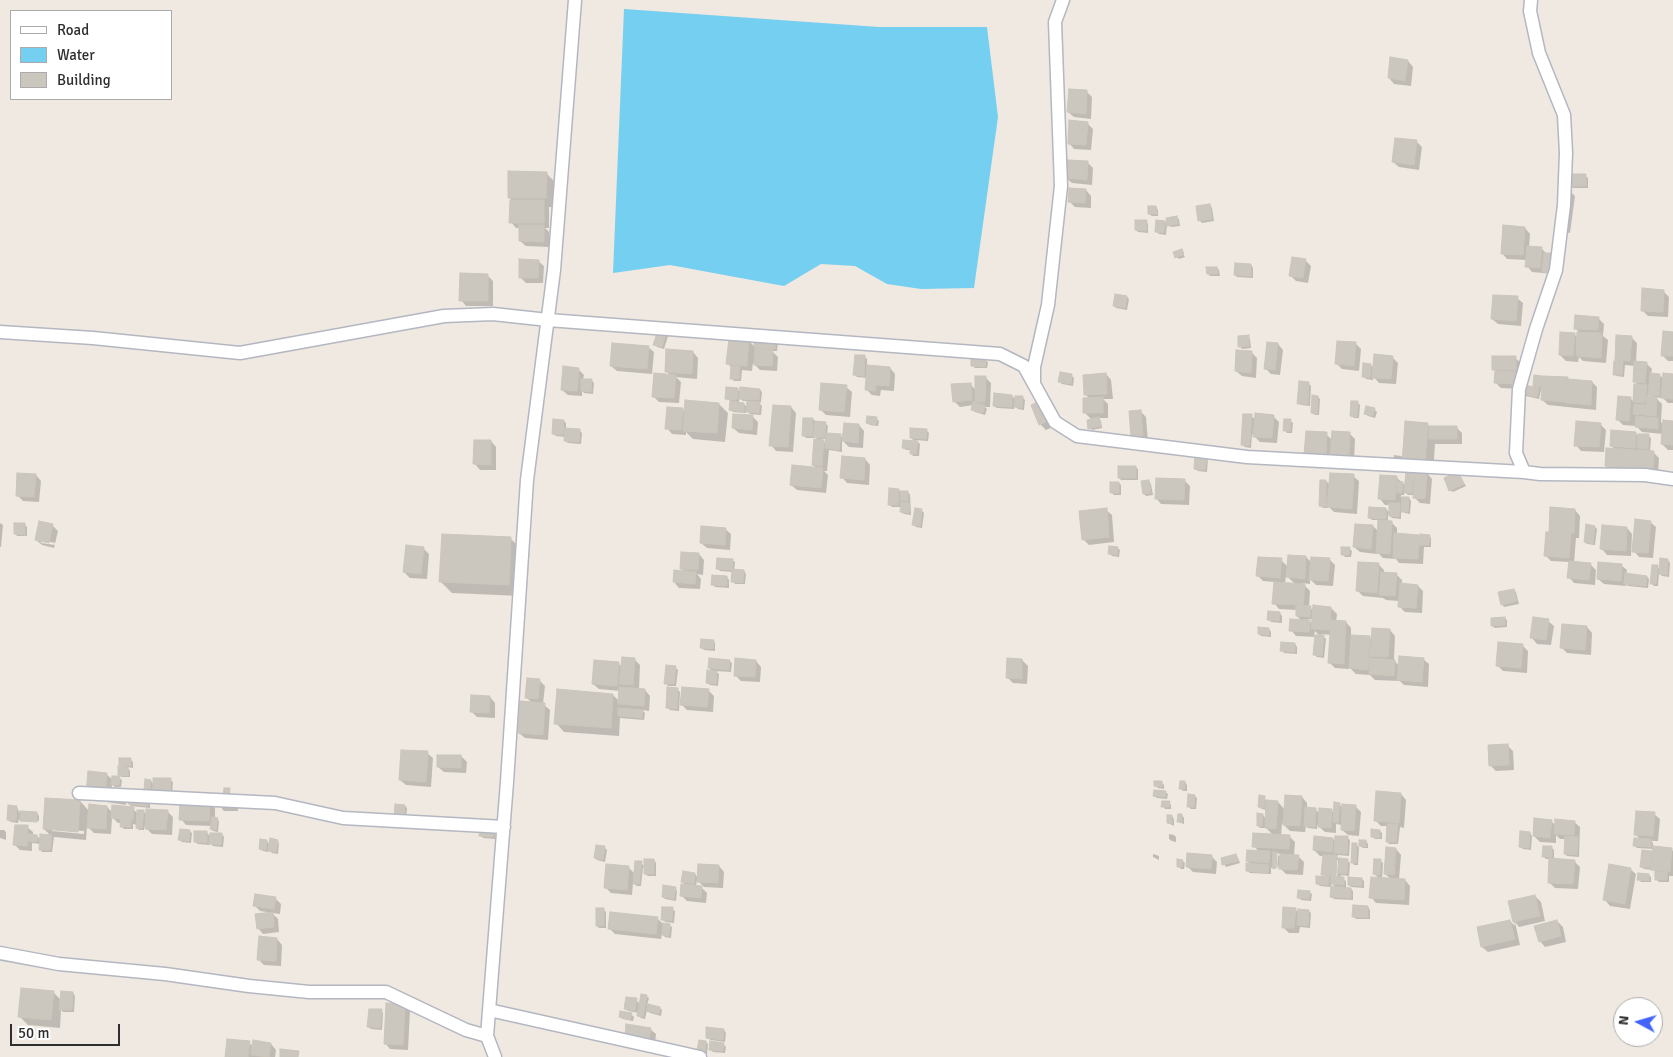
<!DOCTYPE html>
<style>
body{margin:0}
#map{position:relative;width:1673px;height:1057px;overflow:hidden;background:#efe9e1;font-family:Signika,sans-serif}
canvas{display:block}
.legend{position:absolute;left:10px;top:10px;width:162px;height:90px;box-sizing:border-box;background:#fff;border:1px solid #ababab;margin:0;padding:6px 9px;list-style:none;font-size:15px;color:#2e2e2e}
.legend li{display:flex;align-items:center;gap:10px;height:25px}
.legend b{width:25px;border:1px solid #ababab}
.north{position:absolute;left:1613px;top:997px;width:50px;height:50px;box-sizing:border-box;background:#fff;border:1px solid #ababab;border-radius:50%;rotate:276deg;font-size:14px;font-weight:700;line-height:20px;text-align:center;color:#2e2e2e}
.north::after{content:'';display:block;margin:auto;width:18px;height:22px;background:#4264fb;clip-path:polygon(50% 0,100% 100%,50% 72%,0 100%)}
.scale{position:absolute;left:10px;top:1024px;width:110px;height:22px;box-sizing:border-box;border:2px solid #2e2e2e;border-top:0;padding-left:6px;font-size:15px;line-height:18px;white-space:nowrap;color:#2e2e2e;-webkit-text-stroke:4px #fff;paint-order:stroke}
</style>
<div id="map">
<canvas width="1673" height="1057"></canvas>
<ul class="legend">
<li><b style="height:6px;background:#fff"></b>Road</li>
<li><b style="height:14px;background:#75cff0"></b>Water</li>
<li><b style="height:14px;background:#cbc7bf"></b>Building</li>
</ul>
<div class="north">N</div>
<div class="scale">50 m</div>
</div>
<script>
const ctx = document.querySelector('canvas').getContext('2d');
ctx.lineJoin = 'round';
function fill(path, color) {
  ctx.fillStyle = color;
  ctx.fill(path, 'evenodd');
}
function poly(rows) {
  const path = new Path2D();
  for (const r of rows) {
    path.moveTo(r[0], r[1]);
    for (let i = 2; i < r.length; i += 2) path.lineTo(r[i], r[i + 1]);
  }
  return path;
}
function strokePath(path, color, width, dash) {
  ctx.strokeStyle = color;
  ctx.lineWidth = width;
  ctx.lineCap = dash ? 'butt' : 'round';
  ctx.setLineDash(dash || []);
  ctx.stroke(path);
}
const water = poly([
 [624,9,879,27,987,27,998,117,974,288,921,289,887,284,855,266,821,264,784,286,670,265,613,273]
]);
const shadow = poly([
 [1408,61,1413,67,1411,86,1394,84,1389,78],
 [1087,92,1092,97,1091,119,1074,117,1068,112],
 [1087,123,1093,129,1091,150,1074,149,1069,143],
 [1416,141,1422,147,1419,170,1399,167,1393,162],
 [1087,162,1093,168,1092,185,1072,183,1066,178],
 [546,173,555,182,555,207,549,207,549,228,545,228,549,232,549,247,526,246,520,241,520,228,516,228,511,222,511,199,509,197],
 [1585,176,1588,178,1588,188,1573,188,1570,185],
 [1086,190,1091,196,1091,208,1075,207,1069,201],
 [1570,191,1575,196,1570,233,1565,232],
 [1210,205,1212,208,1214,221,1202,223,1199,220],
 [1156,207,1158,210,1158,216,1152,216,1149,214],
 [1176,217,1179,219,1180,226,1171,227,1168,225],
 [1146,221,1148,224,1148,233,1138,232,1136,230],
 [1165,222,1167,224,1166,235,1159,234,1157,232],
 [1525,228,1530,234,1529,248,1541,248,1547,254,1553,274,1532,272,1527,266,1527,260,1507,259,1502,253],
 [1181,251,1185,257,1179,259,1177,257],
 [1305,260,1311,266,1308,283,1296,281,1290,275],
 [538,261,544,266,543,283,526,283,520,277],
 [1251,265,1253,268,1253,278,1237,277,1235,275],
 [1217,268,1219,270,1220,276,1210,276,1208,274],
 [487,275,493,281,493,306,466,306,461,300],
 [1663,291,1669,297,1668,317,1648,316,1642,310],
 [1127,297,1129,299,1127,310,1116,308,1114,306],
 [1517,298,1523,303,1521,326,1498,324,1492,319],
 [1598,318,1604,324,1603,336,1608,340,1606,363,1583,361,1579,357,1578,362,1566,361,1560,355,1574,334,1578,338,1579,332,1575,328],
 [1673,333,1673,361,1668,361,1662,355],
 [666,334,668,336,664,349,657,347,655,344],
 [1248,336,1250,339,1251,348,1242,349,1240,346],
 [1632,338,1637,343,1636,362,1646,363,1652,369,1651,374,1659,375,1664,379,1673,375,1673,403,1668,403,1661,396,1661,398,1655,397,1662,404,1661,422,1664,425,1673,422,1673,450,1668,450,1662,444,1663,434,1642,432,1636,426,1623,425,1618,420,1630,398,1634,402,1638,385,1634,381,1635,366,1625,365,1624,377,1617,376,1614,374,1619,362,1616,359],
 [1648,393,1654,398,1648,398],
 [749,341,755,347,778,343,777,351,772,351,778,357,777,371,760,370,753,363,752,371,742,370,741,381,734,381,731,378,732,368,728,364],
 [1355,343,1361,349,1359,371,1342,369,1337,364],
 [1278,344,1283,350,1280,375,1271,374,1265,368],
 [648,347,654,352,652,374,617,371,611,366],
 [693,352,698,358,697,379,676,377,681,382,679,403,659,402,653,396,671,376,666,371],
 [1252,353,1257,358,1256,378,1242,376,1236,371],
 [865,357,867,359,867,367,890,368,895,374,894,391,881,390,880,396,872,395,867,390,868,378,857,377,855,375],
 [1392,357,1398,363,1396,384,1379,383,1373,376,1373,380,1366,379,1364,377,1371,365,1374,369],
 [1515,358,1521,363,1522,389,1501,388,1496,383,1496,371,1494,369],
 [985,360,988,362,987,368,975,368,972,365],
 [578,369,584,375,583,380,592,381,594,383,593,394,584,393,582,391,582,396,568,395,562,390],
 [1106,374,1111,380,1113,399,1103,399,1108,404,1108,418,1098,418,1101,421,1102,428,1092,430,1090,428,1092,420,1084,412,1090,399,1085,394],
 [1071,375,1074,378,1073,386,1062,384,1060,382],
 [1535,376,1541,377,1544,379,1592,382,1597,387,1596,410,1548,405,1542,400,1543,386,1542,386,1539,399,1526,396,1524,394,1534,388],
 [985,377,991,383,990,407,985,407,987,409,985,415,975,412,972,409,974,405,960,407,954,401,970,384,976,390],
 [1309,384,1311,386,1310,406,1301,405,1299,403],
 [846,387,852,392,850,417,826,415,820,409],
 [737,389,741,393,760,390,762,392,761,402,758,402,762,406,761,415,750,414,746,410,746,413,733,412,730,410,731,401,726,399],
 [739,397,743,401,748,401,748,408,744,404,739,404],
 [1012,396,1016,400,1022,397,1025,400,1024,410,1018,409,1014,405,1014,409,997,408,994,406],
 [1318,397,1320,399,1319,415,1315,415,1312,413],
 [1357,402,1360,405,1359,418,1354,418,1351,416],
 [719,404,728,413,725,442,693,439,686,432,686,435,672,434,667,428,682,409,686,413],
 [1032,406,1055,426,1046,430,1040,424],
 [791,407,796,413,793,452,776,451,771,445],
 [1374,409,1377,412,1375,418,1368,416,1365,413],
 [1141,412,1146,417,1148,442,1137,443],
 [1244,415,1251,416,1256,420,1273,416,1279,422,1277,443,1260,442,1252,434,1251,448,1245,447,1242,445],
 [752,416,758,422,757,435,739,433,733,428],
 [876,418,879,421,878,426,870,425,867,423],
 [813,419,816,422,825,423,828,426,827,434,840,435,844,439,859,425,864,431,863,448,849,447,842,440,842,452,829,450,827,471,824,471,828,475,826,493,797,490,791,485,817,469,813,465,819,441,814,436,814,438,806,438,803,435],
 [821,439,827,439,826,444],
 [564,421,566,423,566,430,579,430,582,433,581,444,568,443,565,441,566,437,556,436,553,433],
 [1290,421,1293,423,1292,433,1287,433,1285,430],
 [1427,424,1430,427,1456,427,1462,433,1462,444,1435,444,1433,474,1427,473,1432,479,1430,504,1420,503,1415,498,1415,495,1408,495,1404,491,1404,495,1401,495,1401,498,1409,498,1411,501,1410,514,1405,513,1401,510,1401,519,1392,518,1388,514,1388,522,1391,522,1397,528,1397,535,1419,536,1421,538,1429,536,1431,538,1431,547,1424,547,1423,564,1399,563,1396,559,1383,558,1377,552,1377,554,1360,552,1354,547,1373,526,1379,532,1379,520,1372,520,1369,517,1386,509,1390,513,1391,505,1385,505,1380,499,1396,477,1406,486,1413,474,1416,477,1416,473,1412,473,1403,463,1393,463,1394,455,1401,456,1404,459],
 [1600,424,1606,430,1604,452,1581,451,1576,445],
 [926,430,929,433,928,441,915,440,920,444,919,456,913,456,911,453,911,450,906,450,903,448,915,442,911,438],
 [1635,433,1639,437,1648,436,1651,438,1650,452,1653,452,1659,458,1658,475,1612,472,1606,466,1615,449,1611,446],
 [1326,434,1332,440,1350,434,1355,439,1354,461,1337,460,1331,454,1331,460,1311,459],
 [491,441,496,447,496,470,480,470,475,464],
 [1196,455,1208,458,1207,472,1198,471,1195,469],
 [865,459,870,465,869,485,847,483,842,477],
 [1135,467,1138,469,1138,480,1121,480,1119,478],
 [1458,473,1466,486,1453,492,1450,490],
 [36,475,41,481,39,502,23,501,17,495],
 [1353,476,1359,481,1357,514,1334,512,1328,506,1328,508,1323,508,1321,506,1326,481,1330,485],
 [1184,480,1190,486,1189,505,1161,504,1156,498],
 [1149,482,1151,484,1153,495,1146,496,1144,494],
 [1119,483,1121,485,1121,495,1114,495,1111,492],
 [899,490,901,492,908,492,910,495,911,515,904,514,901,512,902,507,892,507,889,504],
 [1551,509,1575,510,1580,516,1579,538,1576,538,1574,563,1590,564,1596,570,1595,585,1574,583,1569,577,1570,562,1551,561,1545,555,1550,533],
 [921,510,924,513,922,528,916,527,914,525],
 [1106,510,1112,515,1114,542,1089,545,1083,539],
 [1650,522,1656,527,1653,558,1639,557,1634,551],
 [0,523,3,525,1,547,0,547],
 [25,525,27,527,27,536,17,536,15,533],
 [52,525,58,531,54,548,42,545,36,540],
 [41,540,55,543,55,545,41,543],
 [1595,527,1597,529,1595,545,1587,544,1585,542],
 [1627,528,1632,534,1631,556,1607,555,1602,549],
 [725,529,731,534,730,550,707,548,701,543],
 [510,538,522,550,520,596,452,593,440,581],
 [423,548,429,554,427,579,410,578,404,572],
 [1117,548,1120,550,1119,557,1112,556,1110,554],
 [1349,548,1352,551,1351,557,1345,557,1342,554],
 [699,554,704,560,703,575,697,574,701,579,700,589,679,588,674,582,685,572,681,568],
 [1306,557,1312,563,1329,559,1335,565,1333,586,1316,585,1310,579,1310,584,1302,583,1310,591,1309,607,1314,611,1331,608,1337,614,1336,622,1346,622,1351,628,1351,636,1369,637,1373,641,1390,630,1395,636,1394,660,1399,666,1423,659,1429,664,1428,687,1404,685,1400,681,1375,680,1370,675,1356,674,1349,667,1349,669,1335,668,1330,663,1332,635,1321,634,1326,639,1324,658,1317,657,1315,655,1316,637,1296,636,1291,630,1302,621,1297,616,1297,610,1279,609,1274,603,1275,582,1263,581,1258,576,1281,560,1288,567],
 [1286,575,1296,585,1285,584],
 [1307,619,1313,619,1313,625],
 [1315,631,1320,636,1314,636],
 [732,560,735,562,734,571,744,571,746,574,745,584,735,584,733,581,733,572,720,571,718,569],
 [1668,560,1670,563,1669,577,1662,576,1659,573,1658,586,1654,586,1651,583,1657,566,1660,570],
 [1379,565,1384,570,1384,573,1396,574,1402,580,1402,585,1418,586,1423,591,1422,613,1405,612,1399,606,1399,601,1386,600,1383,598,1363,596,1358,591],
 [1621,565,1627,570,1626,575,1647,577,1649,579,1648,588,1628,586,1626,584,1626,586,1604,584,1598,579],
 [727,577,729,580,729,588,715,587,713,585],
 [1514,590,1516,592,1519,604,1504,607,1502,604],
 [1280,613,1282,616,1282,623,1271,622,1269,620],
 [1504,618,1507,620,1507,627,1495,628,1492,626],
 [1548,621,1554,626,1551,645,1537,644,1532,638],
 [1587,627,1592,633,1591,655,1567,653,1562,648],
 [1269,629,1271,632,1271,637,1261,636,1259,634],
 [713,641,715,643,715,651,704,650,701,647],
 [1295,644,1297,647,1297,654,1284,653,1282,650],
 [1522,645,1528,651,1527,673,1503,671,1498,666],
 [635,660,640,665,639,690,645,690,650,696,649,711,642,710,645,713,644,720,620,718,619,736,564,732,556,723,613,695,619,701,620,691,599,689,593,684,618,663,622,667],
 [1022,660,1028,666,1027,684,1013,683,1008,678],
 [729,661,732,663,731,672,715,671,719,674,718,686,710,685,707,683,713,672,709,668],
 [756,661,761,667,760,682,741,681,735,675],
 [675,667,678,670,676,686,668,686,666,683],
 [539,680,545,686,543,704,550,710,548,740,525,738,519,733,532,703,527,698],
 [678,690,680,692,679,711,670,710,667,707],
 [708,690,714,696,713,712,687,710,682,705],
 [490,697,495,703,495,718,477,717,471,711],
 [1507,745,1513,751,1514,770,1496,771,1490,765],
 [427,753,433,758,431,787,406,785,400,780],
 [461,756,467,762,466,773,444,772,438,767],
 [131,760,133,762,133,768,127,767,130,771,130,777,122,777,119,775,124,768,120,765],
 [106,774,113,780,119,778,122,780,121,787,115,787,112,784,111,795,126,798,126,805,93,800],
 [170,780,173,782,172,794,156,793,152,789,152,792,148,792,151,781,154,785],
 [1185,782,1187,785,1187,791,1183,791,1181,789],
 [1162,783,1164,785,1164,789,1158,788,1155,786],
 [1165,792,1168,794,1167,799,1157,798,1154,796],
 [1401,794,1406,800,1404,828,1400,827,1398,844,1389,844,1387,841,1388,826,1381,826,1375,820],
 [1194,796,1197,798,1196,809,1191,809,1188,806],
 [1264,797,1266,801,1278,802,1285,810,1302,797,1307,803,1307,809,1315,809,1320,814,1331,810,1334,813,1339,804,1343,808,1355,806,1361,812,1359,836,1348,835,1342,830,1342,825,1336,824,1336,833,1325,832,1317,825,1317,829,1308,828,1306,826,1305,832,1290,831,1282,823,1281,836,1290,837,1295,842,1294,856,1298,856,1304,862,1303,875,1286,874,1278,866,1277,870,1278,855,1281,858,1282,854,1276,853,1275,869,1271,868,1271,874,1250,873,1247,871,1251,865,1247,861,1259,852,1254,846,1274,836,1266,828,1260,828,1258,825,1263,815,1266,819,1267,810,1262,809,1259,807],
 [150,800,150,808,131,806,129,804],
 [80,801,89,811,107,807,113,813,133,809,138,814,143,811,147,815,167,811,173,817,172,835,152,834,144,826,144,830,139,830,137,828,137,825,133,824,133,829,124,829,121,826,122,823,118,823,112,817,111,834,94,833,87,826,86,840,54,837,52,852,42,852,40,849,40,844,32,843,32,851,20,850,15,845,27,827,33,832,33,836,37,836,41,840,51,836,44,829],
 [52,829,84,831,84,834,52,831],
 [210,802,215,808,215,818,219,821,218,832,213,831,211,829,211,826,186,825,181,819],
 [1169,802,1171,805,1171,809,1165,809,1163,806],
 [222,805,238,807,238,811,224,811,222,809],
 [396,805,405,806,407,808,406,820],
 [9,807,17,807,19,812,37,813,39,816,39,821,22,820,22,822,19,819,18,823,11,822,8,820],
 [1654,814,1660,819,1658,841,1651,841,1653,843,1653,848,1671,849,1673,851,1673,876,1669,876,1669,882,1659,882,1656,879,1656,873,1654,870,1644,869,1642,867,1651,852,1654,855,1654,849,1637,848,1635,846,1641,840,1635,834],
 [1182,815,1184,818,1184,824,1178,822],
 [1172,816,1174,819,1174,826,1168,823],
 [1551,821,1555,825,1574,822,1580,827,1579,857,1567,856,1565,854,1566,839,1560,839,1556,835,1556,843,1540,842,1534,836],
 [496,826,495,839,483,838,480,835],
 [0,830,4,830,6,832,6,840,0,838],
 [189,831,192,833,191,843,182,842,180,840],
 [1380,831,1382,833,1382,839,1375,839,1372,836],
 [207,833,211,837,222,834,224,837,223,847,213,846,209,842,209,845,198,844,195,842],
 [1530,833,1532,836,1531,850,1523,849,1520,847],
 [1169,834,1174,835,1176,837,1176,842,1172,841,1169,839],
 [1347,838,1350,840,1349,856,1338,855,1337,857,1340,860,1347,860,1350,863,1349,876,1341,875,1341,878,1346,881,1346,889,1351,889,1353,891,1353,900,1334,899,1331,897,1336,888,1331,882,1331,887,1320,886,1317,883,1327,878,1323,874,1324,856,1320,856,1314,850,1333,839,1336,842],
 [1336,860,1338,860,1337,882,1334,882],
 [267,841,270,845,277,841,279,843,278,854,272,853,269,850,268,852,263,851,260,849],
 [1366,841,1368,844,1368,848,1363,848,1360,846],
 [1356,845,1359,847,1358,865,1354,865,1352,862],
 [605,848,607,850,605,862,597,860,595,858],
 [1552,848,1554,850,1554,860,1574,861,1580,867,1578,889,1555,888,1549,882,1551,859,1546,859,1543,856],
 [1396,849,1401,855,1399,880,1405,880,1410,886,1409,905,1376,903,1371,897,1379,878,1374,874,1380,861,1383,863,1382,879,1391,879,1385,874],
 [1153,854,1159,856,1159,860,1153,857],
 [1236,855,1238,858,1240,863,1226,867,1224,864],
 [1211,856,1217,862,1216,874,1193,872,1188,867],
 [654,860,656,863,656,876,648,876,645,874,645,867,643,867,641,886,637,886,633,883,632,895,611,893,605,887,628,867,635,874,641,863,645,867],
 [1182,861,1185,863,1184,869,1181,869,1178,866],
 [719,866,724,872,723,888,704,887,697,880,696,887,701,887,707,893,706,903,687,901,681,895,686,886,682,882,695,874,698,878],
 [1630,869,1636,874,1630,909,1610,906,1605,900],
 [1649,875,1651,877,1651,882,1641,882,1639,879],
 [1362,879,1364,881,1364,888,1351,887,1349,885],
 [675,888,677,891,676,901,665,899,663,897],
 [1309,892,1312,894,1311,901,1301,900,1299,898],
 [1535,896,1541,902,1545,921,1519,927,1515,922,1520,945,1488,952,1482,947,1510,921,1515,926,1509,902],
 [275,898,281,904,280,914,260,911,254,905],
 [1368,907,1370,910,1370,919,1356,919,1353,916],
 [672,909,675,911,674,923,665,922,663,919],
 [1295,909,1299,913,1309,911,1311,913,1310,928,1300,927,1299,933,1289,933,1283,927],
 [604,910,606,912,606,928,599,928,597,926],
 [272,913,278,919,279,932,263,934,258,928],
 [657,918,663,924,669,925,672,927,671,938,665,937,662,933,661,939,615,934,609,928],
 [1557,921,1563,927,1566,942,1545,947,1540,941],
 [277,939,282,945,281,966,264,965,258,959],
 [53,992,61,1000,73,993,75,996,74,1012,63,1012,61,1010,60,1028,28,1025,20,1017],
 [646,996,649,998,647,1005,660,1008,662,1010,661,1016,650,1013,647,1010,645,1019,641,1018,638,1015,639,1013,628,1011,625,1008,636,1000,640,1004],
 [405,1005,410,1011,408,1050,390,1049,385,1043],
 [381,1011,383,1013,382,1030,371,1029,368,1027],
 [631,1014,634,1017,633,1021,623,1019,620,1017],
 [650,1029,656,1034,655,1044,632,1041],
 [724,1030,726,1033,725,1042,711,1040,711,1043,723,1044,726,1047,725,1053,713,1052,710,1049,711,1040,707,1038],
 [706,1042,708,1044,707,1054,701,1053],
 [249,1043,253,1046,271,1044,276,1050,275,1057,227,1057]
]);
const building = poly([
 [1390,57,1408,60,1405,81,1388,78,1390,57],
 [1069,89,1087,90,1086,114,1067,112,1069,89],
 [1069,120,1088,122,1086,145,1068,144,1069,120],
 [1395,138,1417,140,1414,165,1392,162,1395,138],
 [1067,160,1088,161,1087,180,1065,178,1067,160],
 [508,171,547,172,546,198,508,198,508,171],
 [1569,174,1586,174,1586,186,1569,186,1569,174],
 [1069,188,1086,189,1085,203,1068,202,1069,188],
 [510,200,544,200,544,223,509,223,510,200],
 [1210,204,1212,219,1198,221,1196,206,1210,204],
 [1148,206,1156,206,1157,214,1148,214,1148,206],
 [1177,216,1178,224,1167,226,1166,218,1177,216],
 [1135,220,1147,220,1146,231,1135,230,1135,220],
 [1156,220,1165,221,1164,233,1155,232,1156,220],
 [519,225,544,225,544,242,519,241,519,225],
 [1503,225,1525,227,1523,255,1501,254,1503,225],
 [1527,246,1542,247,1540,268,1525,267,1527,246],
 [1182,249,1184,254,1175,258,1173,252,1182,249],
 [1544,253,1553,253,1551,273,1542,272,1544,253],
 [1292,257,1306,259,1303,278,1289,276,1292,257],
 [519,259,539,260,538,278,519,278,519,259],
 [1235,263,1251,264,1251,276,1234,275,1235,263],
 [1206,267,1217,267,1218,274,1207,274,1206,267],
 [460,273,488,274,488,301,459,301,460,273],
 [1642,288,1664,290,1663,312,1641,311,1642,288],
 [1115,294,1127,296,1125,308,1113,306,1115,294],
 [1493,295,1518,296,1516,321,1491,319,1493,295],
 [1575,315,1599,317,1598,330,1574,329,1575,315],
 [658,330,666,333,662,347,653,345,658,330],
 [1663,331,1673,332,1673,356,1661,356,1663,331],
 [1560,332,1575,333,1573,356,1559,355,1560,332],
 [1577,332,1602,333,1601,358,1576,356,1577,332],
 [1249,335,1249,346,1238,347,1238,336,1249,335],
 [1616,335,1632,336,1630,361,1615,360,1616,335],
 [754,338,776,339,775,349,754,348,754,338],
 [729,339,749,340,747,366,726,364,729,339],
 [1337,341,1356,342,1354,366,1335,364,1337,341],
 [1267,342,1278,343,1275,370,1264,369,1267,342],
 [612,343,649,346,647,369,610,366,612,343],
 [666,349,693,351,692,374,665,372,666,349],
 [755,349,773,350,772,366,754,365,755,349],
 [1236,350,1252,351,1251,373,1235,371,1236,350],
 [1374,354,1393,356,1391,379,1372,378,1374,354],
 [855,355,865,355,864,376,853,375,855,355],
 [1492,356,1516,356,1516,370,1492,370,1492,356],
 [971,358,986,359,985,367,971,366,971,358],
 [1614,361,1623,361,1622,375,1613,375,1614,361],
 [1634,361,1647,362,1645,383,1633,382,1634,361],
 [1363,363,1371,364,1370,378,1362,377,1363,363],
 [867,365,890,367,889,386,876,385,875,391,865,390,867,365],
 [563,366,579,368,577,391,561,390,563,366],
 [731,366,740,366,739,379,730,379,731,366],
 [1495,371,1517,372,1516,384,1494,383,1495,371],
 [1060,372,1072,374,1071,384,1058,382,1060,372],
 [654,373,676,375,674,398,652,397,654,373],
 [1106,373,1107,394,1084,395,1083,375,1106,373],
 [1650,373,1660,374,1659,396,1648,395,1650,373],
 [1663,373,1673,374,1673,399,1661,398,1663,373],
 [1534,375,1542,376,1541,387,1533,386,1534,375],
 [975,376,986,376,985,402,975,402,975,376],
 [1543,376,1568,377,1566,402,1541,400,1543,376],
 [581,379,592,379,591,392,581,391,581,379],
 [1567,379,1592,381,1591,405,1566,403,1567,379],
 [1299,381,1309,382,1308,404,1297,404,1299,381],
 [821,383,847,385,844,412,819,410,821,383],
 [971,383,972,400,953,402,951,384,971,383],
 [1634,384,1647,385,1645,403,1633,402,1634,384],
 [1524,385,1539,388,1537,397,1523,394,1524,385],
 [726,387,738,388,737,400,725,399,726,387],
 [740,387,760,389,759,400,739,399,740,387],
 [994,393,1012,395,1012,407,993,406,994,393],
 [1312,395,1318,396,1317,414,1311,413,1312,395],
 [1015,396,1023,396,1022,408,1014,407,1015,396],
 [1618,396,1631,397,1629,421,1616,420,1618,396],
 [1647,396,1657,397,1656,416,1633,414,1634,404,1646,405,1647,396],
 [1103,397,1103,413,1083,413,1083,398,1103,397],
 [685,400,719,403,717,433,683,431,685,400],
 [1042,400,1050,420,1039,425,1031,405,1042,400],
 [730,401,744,403,744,412,729,410,730,401],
 [747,401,760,402,759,413,746,412,747,401],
 [1351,401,1358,401,1357,417,1350,416,1351,401],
 [973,402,985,405,983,413,971,410,973,402],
 [773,405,791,406,788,447,769,446,773,405],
 [1366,406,1375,408,1373,416,1364,414,1366,406],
 [667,407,683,408,681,430,665,429,667,407],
 [1141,410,1143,437,1131,438,1129,411,1141,410],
 [1255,413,1274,415,1272,438,1253,437,1255,413],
 [733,414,753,415,752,430,732,428,733,414],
 [1243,414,1252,414,1251,429,1242,429,1243,414],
 [867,416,877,417,876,425,866,423,867,416],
 [1636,416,1658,418,1658,429,1635,427,1636,416],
 [1099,417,1101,426,1088,429,1087,420,1099,417],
 [803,418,813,418,812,436,802,436,803,418],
 [553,419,564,420,563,435,552,434,553,419],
 [1284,419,1291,419,1290,431,1283,431,1284,419],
 [1663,420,1673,421,1673,445,1661,444,1663,420],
 [815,421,826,422,824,438,813,437,815,421],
 [1405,421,1428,423,1425,466,1402,464,1405,421],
 [1576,421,1601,423,1599,447,1574,446,1576,421],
 [844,423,859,424,858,443,842,441,844,423],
 [1429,426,1457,426,1457,439,1429,439,1429,426],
 [565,428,580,429,579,442,564,441,565,428],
 [910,428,927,429,926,439,910,438,910,428],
 [1242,429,1251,430,1249,446,1241,445,1242,429],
 [1611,430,1636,432,1635,448,1610,446,1611,430],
 [1306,431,1327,432,1326,455,1304,454,1306,431],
 [1332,431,1350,432,1349,456,1330,455,1332,431],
 [826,433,841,434,839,450,825,448,826,433],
 [1638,434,1649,434,1648,449,1637,448,1638,434],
 [814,439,824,440,822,466,812,465,814,439],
 [474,440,491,440,491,465,473,464,474,440],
 [903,440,918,441,916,454,910,454,910,449,902,448,903,440],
 [1606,448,1654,451,1653,470,1605,466,1606,448],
 [1195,454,1207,455,1205,470,1194,469,1195,454],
 [842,456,865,458,864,480,840,478,842,456],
 [792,465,823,468,821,488,790,485,792,465],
 [1118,466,1136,466,1136,478,1118,478,1118,466],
 [1415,471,1427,472,1425,499,1413,498,1415,471],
 [1458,471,1464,484,1449,491,1444,478,1458,471],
 [1406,472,1414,473,1412,493,1404,493,1406,472],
 [17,473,36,474,34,497,16,496,17,473],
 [1330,473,1354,474,1352,509,1327,507,1330,473],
 [1380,475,1397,476,1395,500,1378,499,1380,475],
 [1156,478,1185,479,1184,500,1155,499,1156,478],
 [1149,480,1151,493,1143,494,1141,481,1149,480],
 [1320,480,1326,480,1326,507,1319,506,1320,480],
 [1397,481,1403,482,1402,493,1397,493,1397,481],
 [1110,482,1119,482,1119,493,1110,493,1110,482],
 [889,488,899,489,898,505,888,505,889,488],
 [901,491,908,491,908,501,900,500,901,491],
 [1402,497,1409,497,1408,512,1401,512,1402,497],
 [901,502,910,503,909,513,900,512,901,502],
 [1389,503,1400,503,1399,517,1389,516,1389,503],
 [1369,507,1386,508,1386,519,1368,518,1369,507],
 [1550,507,1575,509,1574,533,1549,532,1550,507],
 [915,508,922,509,920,526,912,525,915,508],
 [1107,508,1109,537,1082,540,1079,511,1107,508],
 [1635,519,1651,521,1648,553,1632,552,1635,519],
 [1378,520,1392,521,1390,554,1376,553,1378,520],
 [39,521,53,524,49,543,35,540,39,521],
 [14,523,25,523,25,535,14,534,14,523],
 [1355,524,1373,525,1371,549,1353,547,1355,524],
 [1586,524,1595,526,1593,544,1584,542,1586,524],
 [1602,525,1627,527,1626,551,1600,549,1602,525],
 [701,526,726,528,725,545,700,543,701,526],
 [1546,532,1571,533,1569,558,1544,556,1546,532],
 [1394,533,1419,535,1418,559,1393,558,1394,533],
 [442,534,511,537,509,585,439,582,442,534],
 [1420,534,1430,535,1429,545,1419,545,1420,534],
 [406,545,424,547,421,574,403,572,406,545],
 [1109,546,1118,547,1117,555,1108,554,1109,546],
 [1341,547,1350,547,1349,555,1341,555,1341,547],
 [681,552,699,553,698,570,680,569,681,552],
 [1288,555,1306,556,1305,579,1286,577,1288,555],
 [1258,557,1282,558,1280,578,1256,576,1258,557],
 [1311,557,1330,558,1328,581,1309,580,1311,557],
 [717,558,733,559,732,570,716,569,717,558],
 [1660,558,1668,559,1667,575,1659,574,1660,558],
 [1569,561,1591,563,1589,580,1567,578,1569,561],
 [1358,562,1379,563,1377,593,1356,591,1358,562],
 [1598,562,1622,564,1621,581,1597,579,1598,562],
 [1652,565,1658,565,1656,584,1650,584,1652,565],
 [732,569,744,570,743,583,731,582,732,569],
 [674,570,696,572,695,584,673,582,674,570],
 [1381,572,1397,573,1395,596,1379,595,1381,572],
 [1625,573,1647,576,1646,586,1624,584,1625,573],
 [712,575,727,576,727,586,711,585,712,575],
 [1274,582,1305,584,1303,605,1272,604,1274,582],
 [1400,583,1418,585,1416,608,1398,607,1400,583],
 [1514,589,1517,601,1501,605,1498,592,1514,589],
 [1296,605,1311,606,1310,617,1296,616,1296,605],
 [1313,605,1331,607,1330,630,1311,629,1313,605],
 [1268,611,1280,612,1279,621,1267,620,1268,611],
 [1505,617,1505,625,1491,626,1491,618,1505,617],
 [1533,617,1549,619,1546,640,1530,638,1533,617],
 [1290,619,1310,620,1309,632,1289,631,1290,619],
 [1331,620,1346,621,1344,664,1328,663,1331,620],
 [1562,624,1587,626,1585,650,1560,648,1562,624],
 [1258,627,1269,628,1269,635,1258,634,1258,627],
 [1372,628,1390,629,1388,657,1370,656,1372,628],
 [1315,635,1324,635,1322,656,1313,655,1315,635],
 [1351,635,1370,636,1368,670,1349,668,1351,635],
 [701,639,714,640,713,649,700,648,701,639],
 [1281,642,1295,643,1295,652,1280,651,1281,642],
 [1498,642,1523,644,1521,668,1496,666,1498,642],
 [1399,656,1424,658,1422,682,1397,680,1399,656],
 [622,657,635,658,633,685,619,684,622,657],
 [709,658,730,660,729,670,708,668,709,658],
 [735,658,756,660,755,677,734,676,735,658],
 [1007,658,1022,659,1022,679,1006,678,1007,658],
 [1370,658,1395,660,1394,676,1369,674,1370,658],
 [594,660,619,662,617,686,592,684,594,660],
 [666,665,676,666,674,684,664,684,666,665],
 [707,670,717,671,716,684,706,683,707,670],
 [527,678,540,679,538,699,525,698,527,678],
 [619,687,645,689,644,706,618,704,619,687],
 [667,687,678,688,677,709,666,708,667,687],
 [682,687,709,689,707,707,680,705,682,687],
 [557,689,613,694,611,728,554,724,557,689],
 [471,695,490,696,489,713,470,712,471,695],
 [520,701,545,703,543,735,518,733,520,701],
 [618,708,643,710,642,718,618,716,618,708],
 [1508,744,1509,765,1489,766,1488,745,1508,744],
 [401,750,428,751,426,782,399,780,401,750],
 [437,755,461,755,461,768,437,767,437,755],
 [119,758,131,758,131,766,119,765,119,758],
 [118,766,128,767,128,776,118,775,118,766],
 [88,771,107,773,105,796,86,795,88,771],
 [112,776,120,776,119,785,111,785,112,776],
 [153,778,171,778,170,792,153,791,153,778],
 [145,779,151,780,150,791,144,790,145,779],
 [1154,781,1162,781,1162,787,1154,786,1154,781],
 [1180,781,1185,781,1185,789,1179,789,1180,781],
 [224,788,230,788,229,798,223,798,224,788],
 [1154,790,1166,791,1165,797,1153,796,1154,790],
 [1376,791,1401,793,1399,823,1374,821,1376,791],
 [1188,794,1195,795,1194,807,1187,807,1188,794],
 [128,795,148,797,147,806,128,804,128,795],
 [1259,795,1265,796,1264,808,1258,807,1259,795],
 [1285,795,1302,796,1300,826,1283,825,1285,795],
 [45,798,80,800,78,832,43,829,45,798],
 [180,800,210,801,209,821,179,820,180,800],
 [1266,800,1278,801,1276,829,1265,828,1266,800],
 [1162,801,1170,801,1169,807,1161,807,1162,801],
 [1334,802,1340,803,1338,823,1333,822,1334,802],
 [89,804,107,806,106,829,87,828,89,804],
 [395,804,405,805,404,818,394,817,395,804],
 [1342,804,1356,805,1354,831,1341,830,1342,804],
 [8,805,17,806,16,821,7,820,8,805],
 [112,805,134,807,133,820,111,818,112,805],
 [1305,807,1316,808,1315,827,1304,826,1305,807],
 [1319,808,1332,809,1331,828,1318,827,1319,808],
 [146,809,168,810,166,830,145,829,146,809],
 [137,810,144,810,142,829,136,828,137,810],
 [20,811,37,812,37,822,20,821,20,811],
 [1636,811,1655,812,1653,836,1634,835,1636,811],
 [1257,813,1263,814,1262,826,1257,826,1257,813],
 [1178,814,1182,814,1182,822,1177,822,1178,814],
 [1167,815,1172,815,1172,824,1167,823,1167,815],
 [212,817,218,818,216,830,210,829,212,817],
 [1534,818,1552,820,1550,838,1533,836,1534,818],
 [121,819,131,820,131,827,120,827,121,819],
 [1555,819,1575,821,1574,835,1554,834,1555,819],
 [481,821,494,822,493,837,479,836,481,821],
 [1387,824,1398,824,1396,842,1386,842,1387,824],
 [15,825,28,825,27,846,13,845,15,825],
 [180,829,190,830,189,841,178,840,180,829],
 [1371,829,1380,830,1380,838,1371,837,1371,829],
 [194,831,207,831,207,843,194,842,194,831],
 [1520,831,1530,832,1529,848,1519,847,1520,831],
 [210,833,222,833,221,845,209,844,210,833],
 [1253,833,1290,835,1289,849,1252,847,1253,833],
 [28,834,37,835,37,842,28,841,28,834],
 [40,834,52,835,50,850,39,850,40,834],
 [1314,836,1333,838,1332,852,1313,850,1314,836],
 [1335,836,1348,836,1347,854,1334,853,1335,836],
 [1565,836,1578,837,1577,855,1564,854,1565,836],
 [270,838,278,840,276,852,268,851,270,838],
 [1634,838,1651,839,1651,847,1633,846,1634,838],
 [260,839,267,840,266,850,259,849,260,839],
 [1359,840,1366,840,1366,847,1359,846,1359,840],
 [1352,843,1357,843,1356,863,1351,863,1352,843],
 [596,845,605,846,603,860,594,858,596,845],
 [1543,846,1552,846,1552,857,1542,857,1543,846],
 [1653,846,1672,848,1670,872,1651,870,1653,846],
 [1386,847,1396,848,1394,875,1384,874,1386,847],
 [1247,850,1270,851,1269,863,1246,861,1247,850],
 [1642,850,1652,851,1650,868,1640,867,1642,850],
 [1273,852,1277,852,1276,868,1272,868,1273,852],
 [1187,853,1212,855,1211,869,1186,867,1187,853],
 [1236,854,1238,861,1222,865,1221,858,1236,854],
 [1280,854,1299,855,1297,870,1279,869,1280,854],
 [1323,855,1337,855,1336,876,1321,875,1323,855],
 [1339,858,1348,859,1347,874,1338,873,1339,858],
 [1549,858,1575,860,1573,884,1548,883,1549,858],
 [644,859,654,859,654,874,644,874,644,859],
 [1177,859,1183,860,1182,867,1177,867,1177,859],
 [1374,859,1381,859,1380,875,1373,874,1374,859],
 [635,861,642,861,639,884,633,884,635,861],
 [1246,863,1269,865,1268,873,1246,871,1246,863],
 [606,864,629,866,627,890,604,888,606,864],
 [698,864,719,865,718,883,697,882,698,864],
 [1609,864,1631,868,1625,904,1603,900,1609,864],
 [683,871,695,873,694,884,681,882,683,871],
 [1655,872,1667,872,1667,880,1655,880,1655,872],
 [1638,873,1649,874,1649,881,1637,880,1638,873],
 [1316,876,1329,877,1328,885,1316,884,1316,876],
 [1331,876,1344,877,1344,885,1331,884,1331,876],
 [1348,877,1362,878,1362,886,1348,885,1348,877],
 [1371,877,1405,879,1404,900,1369,898,1371,877],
 [681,884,702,886,701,898,680,896,681,884],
 [663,885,676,887,674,899,662,897,663,885],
 [1331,886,1351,888,1351,898,1330,897,1331,886],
 [1298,890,1310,891,1309,899,1297,898,1298,890],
 [255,894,276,897,274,909,253,906,255,894],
 [1535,895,1540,916,1513,922,1508,901,1535,895],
 [1353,905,1368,906,1368,918,1352,917,1353,905],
 [662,907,673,907,672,921,661,920,662,907],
 [1283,907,1296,908,1294,928,1282,928,1283,907],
 [596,908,604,908,604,926,596,926,596,908],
 [1298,909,1309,910,1308,926,1297,925,1298,909],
 [273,912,274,927,257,929,255,914,273,912],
 [610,912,658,917,656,934,608,929,610,912],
 [1510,920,1515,939,1481,947,1477,927,1510,920],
 [1557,920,1561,936,1539,942,1534,926,1557,920],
 [663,923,670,924,669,936,662,935,663,923],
 [259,936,277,938,276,961,257,960,259,936],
 [21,988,54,991,51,1020,18,1017,21,988],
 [61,991,73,992,72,1010,59,1010,61,991],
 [641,994,647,995,643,1017,637,1016,641,994],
 [626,997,637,998,635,1011,624,1009,626,997],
 [386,1003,405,1004,403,1045,384,1044,386,1003],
 [648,1004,660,1007,659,1014,646,1011,648,1004],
 [369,1009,382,1009,380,1028,367,1027,369,1009],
 [620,1011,632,1013,630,1020,619,1017,620,1011],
 [626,1024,651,1028,649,1039,625,1036,626,1024],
 [706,1027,724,1029,723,1040,706,1038,706,1027],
 [227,1039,250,1041,248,1057,225,1057,227,1039],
 [253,1040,271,1043,269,1057,251,1055,253,1040],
 [699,1040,706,1041,705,1052,697,1051,699,1040],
 [710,1041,724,1043,723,1051,709,1050,710,1041],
 [280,1049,299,1051,298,1057,280,1057,280,1049]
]);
const street = poly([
 [1531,0,1530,11,1539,53,1564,115,1566,153,1564,205,1556,270,1536,329,1519,389,1516,453,1524,472,1540,474,1645,475,1673,479],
 [0,332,93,338,240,353,444,316,493,314,548,320,1000,354,1024,366,1055,422,1077,436,1247,457,1524,472],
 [1034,384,1034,367,1048,305,1061,186,1055,22,1063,0],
 [79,793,275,803,343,818,504,827],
 [0,953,59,964,165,974,249,986,309,992,386,992,466,1030,487,1036,495,1057],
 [489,1010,700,1057],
 [487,1036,507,782,527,480,554,270,575,0]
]);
fill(water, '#75cff0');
fill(shadow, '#0003');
fill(building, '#cbc7bf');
strokePath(building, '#cbc5ba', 1);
strokePath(street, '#b4b7c1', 15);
strokePath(street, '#fff', 12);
</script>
